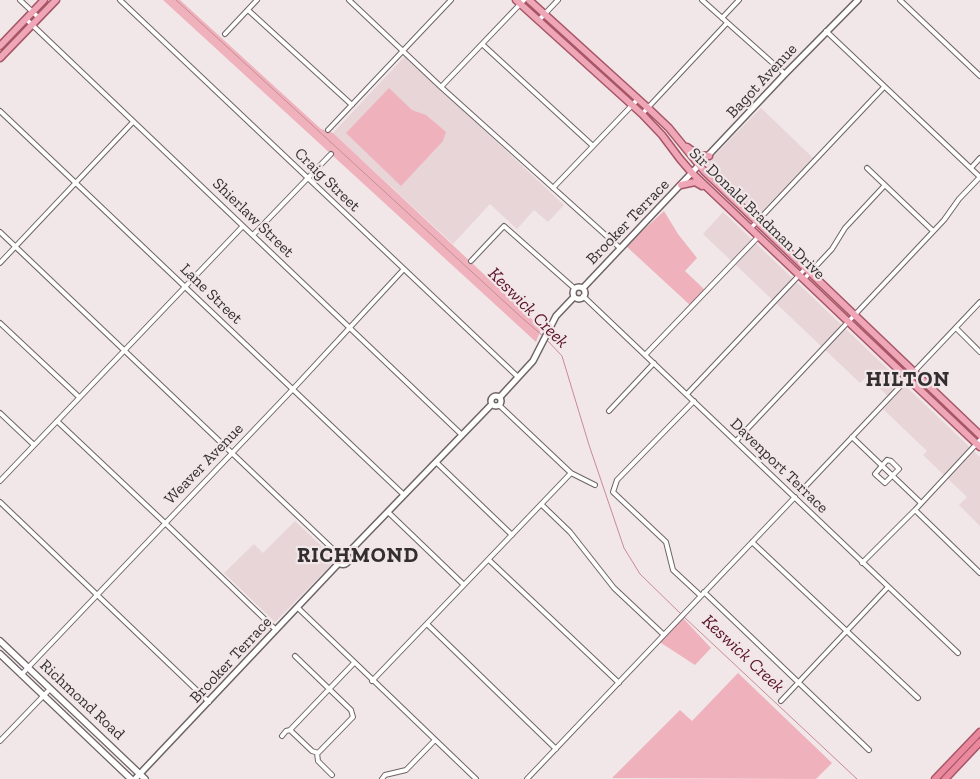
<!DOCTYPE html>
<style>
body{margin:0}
canvas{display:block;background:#f1e6e8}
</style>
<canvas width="980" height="779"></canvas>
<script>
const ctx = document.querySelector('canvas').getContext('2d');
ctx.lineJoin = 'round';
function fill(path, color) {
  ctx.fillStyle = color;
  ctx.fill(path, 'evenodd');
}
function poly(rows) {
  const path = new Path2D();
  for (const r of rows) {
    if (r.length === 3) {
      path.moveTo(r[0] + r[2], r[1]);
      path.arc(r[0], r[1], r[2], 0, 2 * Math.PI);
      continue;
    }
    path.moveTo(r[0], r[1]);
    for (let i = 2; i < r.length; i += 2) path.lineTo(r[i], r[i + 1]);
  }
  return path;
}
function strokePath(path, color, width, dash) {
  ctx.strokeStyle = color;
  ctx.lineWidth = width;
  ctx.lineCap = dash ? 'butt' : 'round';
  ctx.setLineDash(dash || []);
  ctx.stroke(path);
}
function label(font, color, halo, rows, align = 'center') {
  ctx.font = font + ' "Zilla Slab",serif';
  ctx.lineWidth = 4.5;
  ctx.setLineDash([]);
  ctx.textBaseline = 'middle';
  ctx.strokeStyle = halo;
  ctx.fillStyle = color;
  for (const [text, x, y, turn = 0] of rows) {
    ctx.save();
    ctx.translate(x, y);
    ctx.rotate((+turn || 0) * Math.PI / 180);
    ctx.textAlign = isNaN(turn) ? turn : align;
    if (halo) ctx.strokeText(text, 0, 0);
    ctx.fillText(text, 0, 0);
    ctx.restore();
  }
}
const built = poly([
 [405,56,564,205,548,222,534,210,517,229,490,204,453,244,333,133],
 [761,108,813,158,756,218,703,167],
 [723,212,980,457,980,526,959,505,967,497,923,455,927,451,881,407,889,397,867,376,860,383,703,234],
 [295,521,336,560,275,622,224,573,254,544,263,553]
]);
const green = poly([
 [163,0,180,0,321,129,333,133,536,323,543,324,536,342],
 [389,88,412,110,426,115,446,132,443,141,401,186,346,133],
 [664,211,678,234,697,258,685,271,706,291,691,306,626,246],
 [681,616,711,648,695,665,658,641],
 [738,673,832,763,816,779,612,778,680,710,692,721]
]);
const stream = poly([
 [176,0,521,317,543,336],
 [546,339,562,356,589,445,624,548,640,574,681,614],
 [684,617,857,779]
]);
const minor = poly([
 [20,0,39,18],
 [120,0,518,377],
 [349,0,441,87,620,248],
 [702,0,785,74],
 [900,0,980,76],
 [248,10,352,105],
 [722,18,739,0],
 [26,19,462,435],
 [539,20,558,0],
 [826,31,980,177],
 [225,34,257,0],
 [482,44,593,146],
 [441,87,524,0],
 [0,111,404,495],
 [642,114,727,23],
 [328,130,451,0],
 [867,168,933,231],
 [971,168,980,158],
 [553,188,638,99],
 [750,229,884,87],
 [0,232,339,555],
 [253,235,331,154],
 [471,261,504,226,574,288],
 [0,263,133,122],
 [804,279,832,249,845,228,885,185],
 [583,296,958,653],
 [0,323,79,397],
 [956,328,980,352],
 [645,355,759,236],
 [687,394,805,269],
 [694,401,617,480,613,492,666,542,673,570,701,596],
 [609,411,654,363],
 [0,413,34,445],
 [57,421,165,523,276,630],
 [852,437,921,503],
 [736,441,944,220,959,199,980,177],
 [887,460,891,461,899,469,885,483,875,474,887,460],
 [436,462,512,535],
 [571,473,595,485],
 [0,481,243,226],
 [804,488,980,302],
 [0,502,209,702],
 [542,505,570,532,614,588,664,635],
 [915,510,980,573],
 [388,512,464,585],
 [752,542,918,698],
 [489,560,619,683],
 [862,563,915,510,980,440],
 [704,592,869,750],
 [298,608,476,779],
 [427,624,556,749],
 [21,675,293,389,403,270],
 [372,681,571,473,499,405],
 [781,701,888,587],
 [290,730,312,751,318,753,353,717,351,710,295,656],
 [282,736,286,731,290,730,354,663],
 [0,741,50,689],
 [317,753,318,761,332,775],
 [382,779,385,775,406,770,435,740],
 [527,779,795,497]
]);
const tertiary = poly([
 [579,293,6],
 [583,288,785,74,858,0],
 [496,401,5],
 [500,397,533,361,556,316,574,297],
 [343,559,5.5],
 [347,554,492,404],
 [135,779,339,563]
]);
const secondary = poly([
 [0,641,145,779],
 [0,654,131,779]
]);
const primary = poly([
 [516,0,642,114,662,135,680,159,692,173,980,447],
 [529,0,648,108,669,128,704,171,980,435],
 [0,46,44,0],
 [0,58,56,0],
 [687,147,698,155,709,156],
 [681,185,695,182,702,186]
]);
const trunk = poly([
 [935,779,980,732],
 [945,779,980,742]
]);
const streetNames = [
 ["Bagot Avenue",762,81,-47],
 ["Craig Street",327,180,44],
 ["Sir Donald Bradman Drive",757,214,44],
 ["Shierlaw Street",253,218,44],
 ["Brooker Terrace",628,222,-46],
 ["Lane Street",211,294,44],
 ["Weaver Avenue",204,464,-46],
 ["Davenport Terrace",779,466,44],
 ["Brooker Terrace",231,660,-47],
 ["Richmond Road",82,700,43]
];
const waterNames = [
 ["Keswick Creek",528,308,45],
 ["Keswick Creek",743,654,43]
];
const districtNames = [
 ["HILTON",908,380],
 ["RICHMOND",358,556]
];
fill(built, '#e8d5d8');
fill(green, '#efb2bc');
strokePath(stream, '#c88b95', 1);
strokePath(minor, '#6d6465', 6);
strokePath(tertiary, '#6d6465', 8);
strokePath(secondary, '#6d6465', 8);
strokePath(primary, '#a65667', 9);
strokePath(trunk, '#a65667', 9);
strokePath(minor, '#fff', 4);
strokePath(tertiary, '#fff', 5);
strokePath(secondary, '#fff', 5.5);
strokePath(primary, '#efa6b6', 6);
strokePath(trunk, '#ea889e', 6);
label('16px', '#332f30', '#f1e6e8', streetNames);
label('italic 18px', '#5c1328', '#f1e6e8', waterNames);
ctx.letterSpacing = '1px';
label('bold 21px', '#332f30', '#f1e6e8', districtNames);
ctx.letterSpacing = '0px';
</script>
